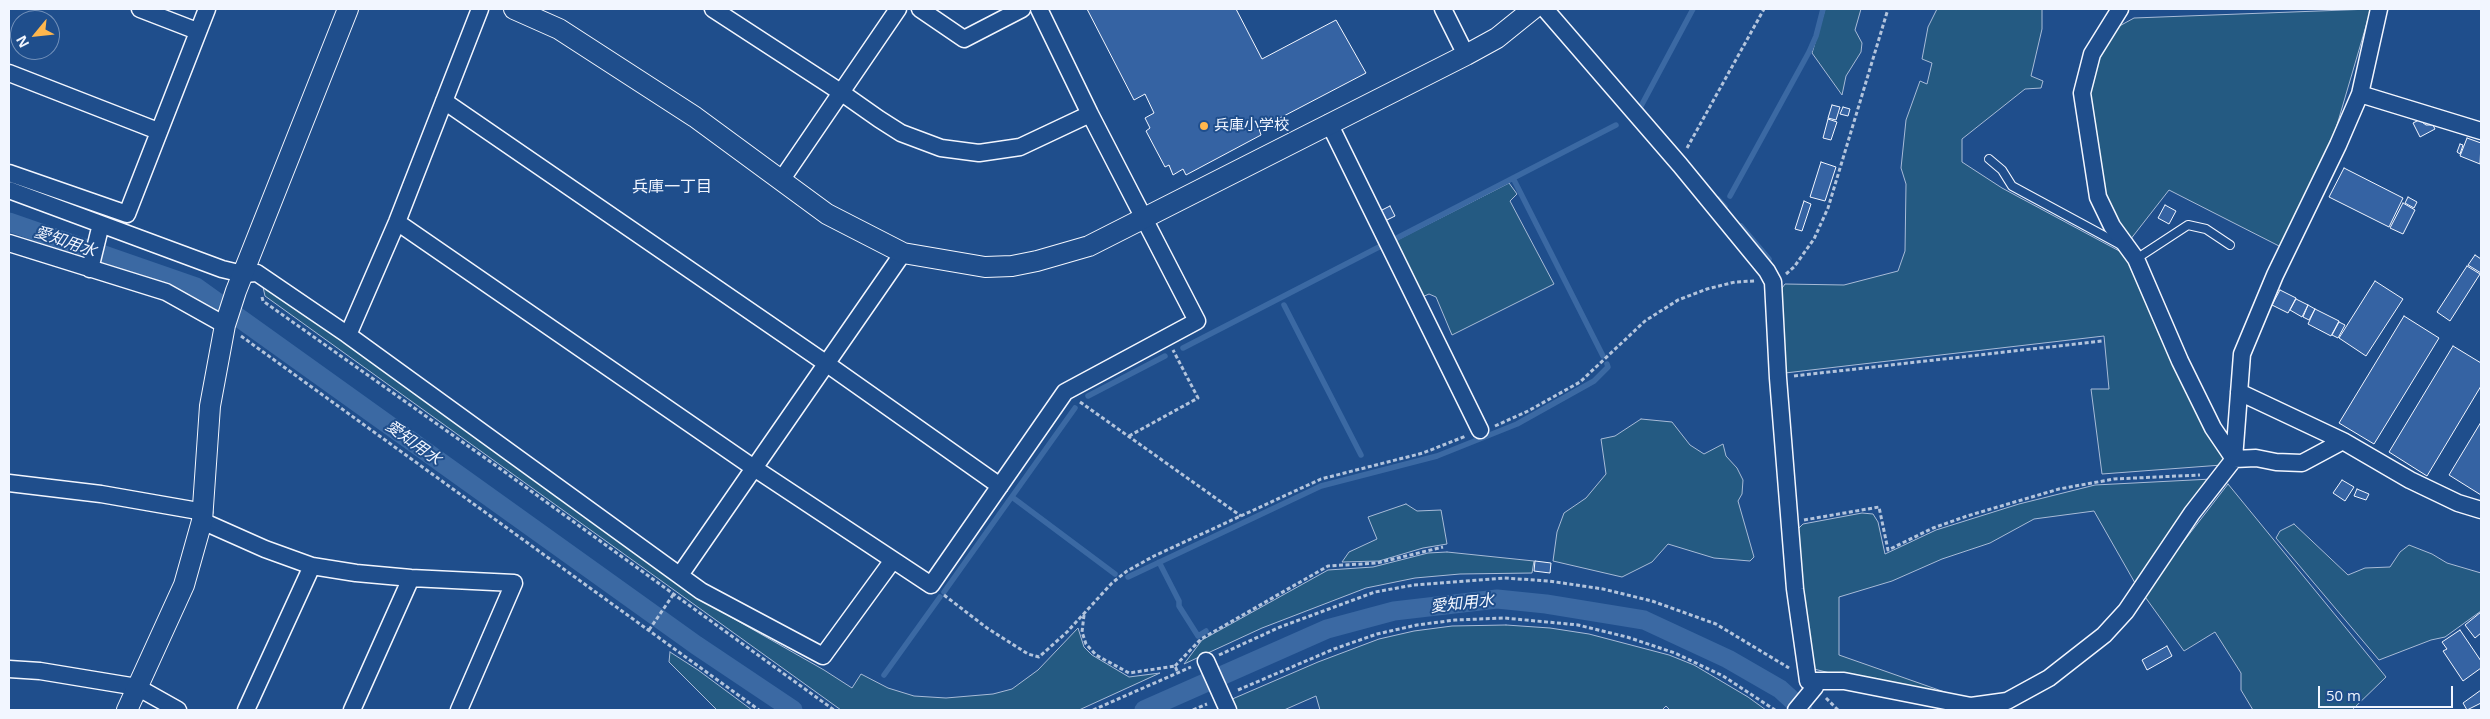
<!DOCTYPE html>
<meta charset="utf-8">
<style>
body{margin:0}
#map{position:relative;width:2490px;height:719px;overflow:hidden;background:#1f4e8c;font-family:"Open Sans",sans-serif}
canvas{display:block}
.frame{position:absolute;inset:0;border:10px solid #f2f6ff;pointer-events:none}
.north{position:absolute;left:10px;top:10px;width:50px;height:50px;box-sizing:border-box;background:#1f4e8c;border:1px solid #7391ba;border-radius:50%;rotate:242deg;font-size:14px;font-weight:700;line-height:20px;text-align:center;color:#f2f6ff}
.north::after{content:'';display:block;margin:auto;width:18px;height:22px;background:#ffb74d;clip-path:polygon(50% 0,100% 100%,50% 72%,0 100%)}
.scale{position:absolute;left:2318px;top:686px;width:135px;height:22px;box-sizing:border-box;border:2px solid #f2f6ff;border-top:0;padding-left:6px;font-size:15px;line-height:18px;white-space:nowrap;color:#f2f6ff;-webkit-text-stroke:4px #1f4e8c;paint-order:stroke}
</style>
<div id="map">
<canvas width="2490" height="719"></canvas>
<div class="frame"></div>
<div class="north">N</div>
<div class="scale">50 m</div>
</div>
<script>
const ctx = document.querySelector('canvas').getContext('2d');
ctx.lineJoin = 'round';
function fill(path, color) {
  ctx.fillStyle = color;
  ctx.fill(path, 'evenodd');
}
function poly(rows) {
  const path = new Path2D();
  for (const r of rows) {
    path.moveTo(r[0], r[1]);
    for (let i = 2; i < r.length; i += 2) path.lineTo(r[i], r[i + 1]);
  }
  return path;
}
function strokePath(path, color, width, dash) {
  ctx.strokeStyle = color;
  ctx.lineWidth = width;
  ctx.lineCap = dash ? 'butt' : 'round';
  ctx.setLineDash(dash || []);
  ctx.stroke(path);
}
function label(font, color, halo, rows, align = 'center') {
  ctx.font = font + ' "Open Sans","Noto Sans JP",sans-serif';
  ctx.lineWidth = 4;
  ctx.setLineDash([]);
  ctx.textBaseline = 'middle';
  ctx.strokeStyle = halo;
  ctx.fillStyle = color;
  for (const [text, x, y, turn = 0] of rows) {
    ctx.save();
    ctx.translate(x, y);
    ctx.rotate((+turn || 0) * Math.PI / 180);
    ctx.textAlign = isNaN(turn) ? turn : align;
    if (halo) ctx.strokeText(text, 0, 0);
    ctx.fillText(text, 0, 0);
    ctx.restore();
  }
}
const green = poly([
 [1825,9,1861,9,1855,30,1862,43,1861,52,1846,76,1842,95,1812,53,1825,9],
 [1937,9,2042,9,2042,29,2031,76,2043,81,2041,88,2025,89,1962,139,1962,162,2002,188,2123,253,2133,266,2225,456,2222,465,2102,474,2091,389,2109,389,2104,336,1785,373,1780,291,1785,284,1844,285,1898,271,1905,251,1906,184,1901,168,1906,120,1920,81,1927,84,1932,63,1922,59,1928,27,1937,9],
 [2371,9,2332,142,2281,247,2169,190,2130,240,2109,212,2087,93,2093,66,2114,29,2134,18,2371,9],
 [1509,183,1517,194,1510,201,1554,284,1452,335,1436,297,1429,294,1422,297,1395,241,1509,183],
 [263,287,267,287,701,600,824,670,852,688,861,674,888,688,914,696,946,698,993,694,1012,689,1038,670,1078,628,1084,647,1092,655,1129,677,1160,673,1079,710,841,710,265,296,263,287],
 [1641,419,1672,422,1690,445,1704,454,1723,444,1726,456,1737,468,1743,480,1742,494,1738,501,1754,557,1750,561,1714,558,1668,544,1652,562,1622,577,1553,561,1557,532,1564,513,1586,498,1606,474,1601,439,1615,436,1641,419],
 [2212,479,2135,583,2094,511,2034,519,1990,543,1942,559,1892,581,1839,597,1839,655,1956,696,1830,673,1810,668,1798,529,1803,524,1862,513,1873,514,1878,522,1885,554,1936,530,2019,504,2095,485,2212,479],
 [2228,484,2386,677,2352,710,2253,710,2241,690,2241,673,2215,632,2184,651,2143,594,2228,484],
 [1406,504,1417,511,1441,510,1447,544,1423,548,1379,561,1342,562,1349,552,1377,539,1368,517,1406,504],
 [2294,524,2348,575,2365,568,2390,567,2400,552,2409,545,2432,554,2447,563,2481,573,2481,611,2445,637,2431,640,2379,660,2276,538,2280,531,2294,524],
 [1447,552,1534,561,1532,573,1460,574,1415,578,1366,588,1262,628,1184,664,1202,640,1328,570,1373,567,1428,553,1447,552],
 [1506,625,1550,628,1589,634,1669,655,1694,665,1748,697,1766,710,1670,710,1666,706,1662,710,1320,710,1316,696,1284,710,1232,710,1230,700,1318,662,1379,639,1414,631,1452,626,1506,625],
 [670,652,698,670,752,710,717,710,669,662,670,652]
]);
const stream = poly([
 [1643,112,1640,108,1693,9],
 [1513,178,1603,356],
 [1730,196,1809,52,1816,36,1823,9],
 [1718,199,1725,207],
 [1741,226,1769,259],
 [1393,240,1616,125],
 [1284,305,1361,455],
 [1183,348,1379,247],
 [1088,396,1165,356],
 [1012,497,1115,574],
 [1159,562,1179,601,1179,606,1198,636,1206,631],
 [1128,577,1321,486,1437,456,1517,424,1594,381,1608,367,1607,364],
 [944,592,1075,408],
 [884,675,940,597]
]);
const canal = poly([
 [9,222,196,287,696,645,793,710],
 [1144,710,1327,629,1394,611,1497,599,1546,604,1644,620,1728,659,1780,689,1803,710]
]);
const building = poly([
 [1087,9,1236,9,1262,59,1336,20,1366,73,1259,129,1261,135,1186,175,1183,169,1173,175,1169,165,1165,167,1146,131,1150,128,1145,118,1154,113,1145,94,1134,100,1087,9],
 [1832,105,1840,107,1836,120,1828,118,1832,105],
 [1843,107,1850,109,1848,116,1840,114,1843,107],
 [1828,119,1837,122,1831,140,1823,138,1828,119],
 [2419,120,2426,125,2433,125,2435,129,2420,137,2413,123,2419,120],
 [2467,138,2481,143,2480,164,2460,156,2467,138],
 [2460,144,2463,145,2460,154,2457,152,2460,144],
 [1821,162,1836,167,1825,201,1810,197,1821,162],
 [2344,168,2403,198,2389,227,2329,197,2344,168],
 [2408,197,2417,202,2414,208,2405,203,2408,197],
 [1804,201,1811,204,1802,231,1795,229,1804,201],
 [2403,203,2415,210,2403,234,2390,228,2403,203],
 [2165,205,2176,211,2169,224,2158,218,2165,205],
 [1390,206,1395,216,1385,221,1380,211,1390,206],
 [2475,255,2481,259,2481,273,2468,265,2475,255],
 [2467,266,2480,274,2450,321,2437,312,2467,266],
 [2375,281,2403,299,2366,356,2339,338,2375,281],
 [2280,290,2296,298,2288,313,2272,305,2280,290],
 [2296,299,2308,305,2302,317,2290,310,2296,299],
 [2308,305,2315,309,2309,320,2303,317,2308,305],
 [2315,309,2339,321,2331,336,2308,324,2315,309],
 [2404,316,2439,338,2374,444,2339,423,2404,316],
 [2339,322,2345,325,2338,338,2332,335,2339,322],
 [2453,346,2481,363,2481,386,2427,476,2389,452,2453,346],
 [2481,422,2481,495,2449,475,2481,422],
 [2342,480,2354,487,2345,501,2333,493,2342,480],
 [2357,489,2369,494,2366,500,2354,496,2357,489],
 [1535,561,1551,563,1550,573,1534,571,1535,561],
 [2481,612,2481,633,2475,638,2465,625,2481,612],
 [2460,630,2481,661,2481,668,2463,681,2443,651,2447,649,2442,642,2460,630],
 [2167,646,2172,656,2147,670,2142,660,2167,646],
 [2481,690,2481,703,2467,710,2463,703,2481,690]
]);
const path = poly([
 [1687,148,1764,9],
 [1786,274,1794,267,1814,239,1828,208,1888,9],
 [262,297,263,301,495,465,834,710],
 [241,336,759,710],
 [1794,376,2102,341],
 [1080,402,1241,516],
 [1495,426,1528,411,1580,382,1645,321,1678,300,1707,289,1735,282,1755,281],
 [1129,436,1198,398,1173,350],
 [1804,520,1879,507,1888,550,1933,528,1967,516,2059,489,2114,479,2200,475],
 [944,595,987,628,1028,654,1039,657,1067,632,1112,583,1127,571,1154,556,1321,479,1423,453,1466,436],
 [1084,615,1082,632,1086,644,1096,655,1129,673,1175,666,1178,673],
 [649,630,673,595],
 [1219,655,1280,627,1375,592,1414,585,1504,578,1549,581,1603,589,1652,601,1716,624,1789,668],
 [1175,666,1201,639,1328,566,1377,563,1443,547],
 [1238,690,1334,649,1377,634,1417,625,1455,620,1505,618,1578,625,1627,637,1675,653,1723,676,1775,710],
 [1826,698,1838,710],
 [1093,710,1191,667],
 [1193,710,1207,704]
]);
const service = poly([
 [1989,159,2002,170,2012,186,2121,245],
 [2136,259,2188,225,2206,229,2230,245]
]);
const minor = poly([
 [140,9,197,31],
 [713,9,842,93,879,119,901,133,941,148,979,153,1020,147,1090,114],
 [920,9,964,39,1022,9],
 [1443,9,1466,55],
 [1545,9,1680,165,1767,271,1773,282,1778,378,1795,589,1808,681,1844,681,1971,706,2007,701,2049,678,2104,635,2126,611,2192,513,2234,459,2242,354,2275,275,2338,145,2360,94,2379,9],
 [2120,9,2092,54,2082,93,2098,197,2112,226,2136,259,2180,361,2213,428,2234,459],
 [9,73,158,131],
 [2360,94,2481,131],
 [444,101,827,364,1000,486],
 [1329,123,1480,430],
 [9,173,127,214,207,9],
 [782,179,898,9],
 [9,190,222,269,243,274,257,273,348,335,701,591,823,656,893,560],
 [397,222,754,468,931,585,1065,392,1197,321,1090,114,1039,9],
 [9,243,166,292,225,325],
 [90,269,101,224],
 [348,335,397,222,480,9],
 [2239,392,2343,441,2410,480,2458,503,2481,510],
 [2234,459,2256,458,2276,462,2302,463,2343,441],
 [9,483,101,494,204,512],
 [202,521,265,549,312,566,356,573,411,578,514,583,459,710],
 [680,575,903,253],
 [1206,661,1228,710],
 [9,669,40,671,137,687,178,710],
 [246,710,312,566],
 [352,710,411,578],
 [1796,710,1815,687]
]);
const tertiary = poly([
 [514,9,559,29,695,117,827,214,903,253,985,267,1012,266,1037,261,1089,246,1466,55,1497,38,1533,9],
 [127,710,184,585,202,521,210,406,225,325,236,291,348,9]
]);
const markers = [
 [1204,126,5,"#ffb74d"]
];
const poiNames = [
 ["兵庫小学校",1214,126]
];
const neighbourhoodNames = [
 ["兵庫一丁目",672,187]
];
const waterNames = [
 ["愛知用水",65,242,19],
 ["愛知用水",413,443,36],
 ["愛知用水",1462,604,-6]
];
fill(green, '#245a82');
strokePath(green, '#a8bbd7', 1);
strokePath(stream, '#3b69a3', 5.5);
strokePath(canal, '#3b69a3', 19);
fill(building, '#3563a3');
strokePath(building, '#f2f6ff', 1);
strokePath(service, '#f2f6ff', 10);
strokePath(minor, '#f2f6ff', 19);
strokePath(tertiary, '#f2f6ff', 22);
strokePath(path, '#b3c4dc', 3, [4, 2.5]);
strokePath(service, '#1f4e8c', 8);
strokePath(minor, '#1f4e8c', 16);
strokePath(tertiary, '#1f4e8c', 20);
for (const [x, y, r, color] of markers) {
  const dot = new Path2D();
  dot.arc(x, y, r, 0, 2 * Math.PI);
  ctx.fillStyle = color;
  ctx.fill(dot);
  strokePath(dot, '#1f4e8c', 2);
}
label('15px', '#f2f6ff', '#1f4e8c', poiNames, 'left');
label('16px', '#f2f6ff', '#1f4e8c', neighbourhoodNames);
label('italic 16px', '#f2f6ff', '#1f4e8c', waterNames);
</script>
